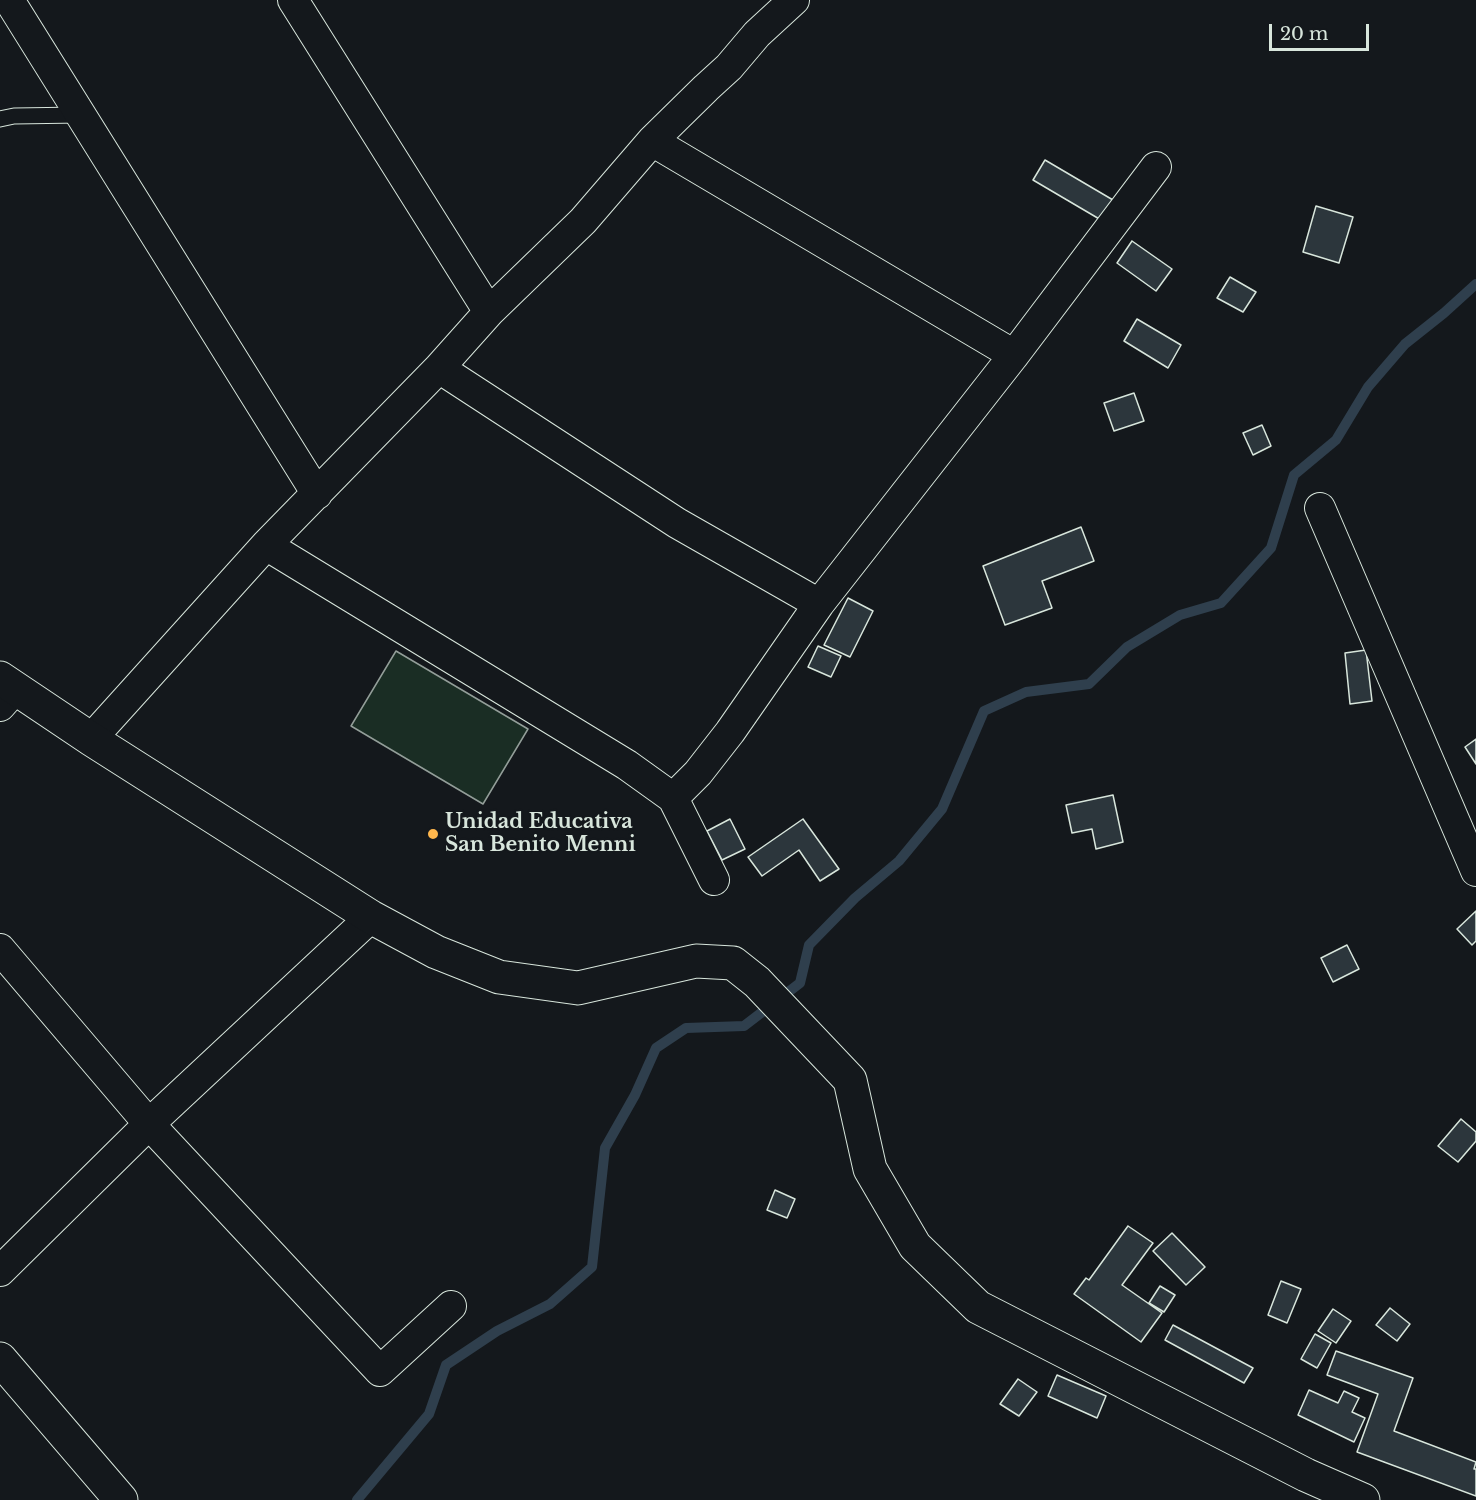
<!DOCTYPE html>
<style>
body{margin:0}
#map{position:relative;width:1476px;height:1500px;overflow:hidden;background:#14181c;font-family:"Libre Baskerville",serif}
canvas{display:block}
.scale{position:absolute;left:1269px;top:24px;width:100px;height:27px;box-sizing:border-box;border:3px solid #d8e6dc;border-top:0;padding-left:8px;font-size:18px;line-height:21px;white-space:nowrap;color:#d8e6dc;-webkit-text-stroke:4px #14181c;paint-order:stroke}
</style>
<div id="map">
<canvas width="1476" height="1500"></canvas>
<div class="scale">20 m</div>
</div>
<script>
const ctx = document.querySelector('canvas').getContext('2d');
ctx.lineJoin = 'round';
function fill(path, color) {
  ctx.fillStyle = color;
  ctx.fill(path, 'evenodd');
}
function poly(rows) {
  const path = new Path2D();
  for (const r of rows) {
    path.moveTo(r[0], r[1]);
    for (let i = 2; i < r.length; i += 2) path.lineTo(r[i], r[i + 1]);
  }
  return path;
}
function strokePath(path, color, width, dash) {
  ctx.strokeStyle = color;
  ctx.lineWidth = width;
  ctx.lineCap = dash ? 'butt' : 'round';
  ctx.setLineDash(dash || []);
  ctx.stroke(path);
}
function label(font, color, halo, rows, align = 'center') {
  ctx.font = font + ' "Libre Baskerville",serif';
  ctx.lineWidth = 4.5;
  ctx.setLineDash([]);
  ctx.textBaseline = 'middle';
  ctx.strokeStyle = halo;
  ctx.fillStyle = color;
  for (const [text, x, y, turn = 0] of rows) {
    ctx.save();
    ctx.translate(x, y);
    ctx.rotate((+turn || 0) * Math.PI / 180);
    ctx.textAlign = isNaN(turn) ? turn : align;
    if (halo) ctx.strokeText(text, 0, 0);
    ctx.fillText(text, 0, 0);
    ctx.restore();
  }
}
const green = poly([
 [396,651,528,729,483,804,351,726,396,651]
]);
const stream = poly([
 [357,1500,429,1414,446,1365,497,1331,550,1304,592,1267,605,1148,635,1095,656,1048,686,1028,744,1026,800,983,809,945,855,898,899,861,942,809,984,711,1026,692,1089,684,1127,647,1180,615,1221,603,1271,548,1294,475,1336,440,1368,387,1405,344,1444,313,1476,284]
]);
const building = poly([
 [1045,160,1113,200,1101,220,1033,180,1045,160],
 [1316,206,1353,217,1339,263,1303,252,1316,206],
 [1132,241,1172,269,1156,291,1117,263,1132,241],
 [1230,277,1256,292,1243,312,1217,298,1230,277],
 [1137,319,1181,345,1168,368,1124,341,1137,319],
 [1134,393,1144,421,1114,431,1104,403,1134,393],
 [1262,425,1271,446,1253,455,1243,433,1262,425],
 [1081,527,1094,561,1042,581,1052,608,1005,625,983,566,1081,527],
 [848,598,873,611,850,657,824,645,848,598],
 [818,646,841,656,831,677,808,667,818,646],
 [1366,650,1372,701,1350,704,1345,653,1366,650],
 [1476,739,1476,764,1465,747,1476,739],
 [1113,795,1123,842,1096,849,1092,829,1072,833,1066,805,1113,795],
 [730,819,745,849,722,860,707,831,730,819],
 [803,819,839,869,820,881,799,850,762,876,748,857,803,819],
 [1476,911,1476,941,1472,945,1457,929,1476,911],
 [1347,945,1359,969,1333,982,1321,958,1347,945],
 [1461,1119,1476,1132,1476,1141,1458,1162,1438,1146,1461,1119],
 [775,1190,795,1199,787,1218,767,1210,775,1190],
 [1128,1226,1153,1243,1122,1285,1162,1313,1141,1342,1074,1294,1086,1278,1089,1280,1128,1226],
 [1172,1233,1205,1267,1186,1285,1153,1251,1172,1233],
 [1281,1281,1301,1289,1287,1323,1268,1315,1281,1281],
 [1160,1286,1175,1295,1164,1312,1149,1303,1160,1286],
 [1390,1308,1410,1324,1397,1341,1376,1325,1390,1308],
 [1333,1309,1351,1321,1336,1343,1318,1331,1333,1309],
 [1173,1325,1253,1368,1244,1383,1165,1340,1173,1325],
 [1315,1334,1331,1343,1317,1368,1301,1359,1315,1334],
 [1336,1351,1413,1378,1394,1431,1476,1462,1474,1469,1476,1469,1476,1496,1357,1452,1378,1394,1327,1375,1336,1351],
 [1057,1375,1106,1396,1097,1418,1048,1396,1057,1375],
 [1018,1379,1037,1392,1019,1416,1000,1404,1018,1379],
 [1309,1390,1338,1403,1344,1391,1359,1398,1352,1412,1365,1418,1354,1442,1298,1415,1309,1390]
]);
const lane = poly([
 [0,119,14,116,80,115]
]);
const street = poly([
 [9,0,317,494],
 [293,0,489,312],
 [652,141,1014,355],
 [439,368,677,523,819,604],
 [1320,508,1476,871],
 [266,545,627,765,673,798],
 [0,706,15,689],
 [91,739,266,545,439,368,489,312,583,221,652,141,706,88,729,67,757,34,794,0],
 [714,880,673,798,698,773,730,732,819,604,1014,355,1156,167],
 [0,949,149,1124,380,1371,451,1306],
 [0,1271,149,1124,371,917]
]);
const secondary = poly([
 [0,678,91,739,371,917,436,952,499,977,578,988,696,961,733,963,757,982,850,1080,870,1169,915,1246,978,1307,1306,1475,1363,1500]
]);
const highway = poly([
 [0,1359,121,1500]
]);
const markers = [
 [433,834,6,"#ffb74d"]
];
const poiNames = [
 ["Unidad Educativa",445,822],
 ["San Benito Menni",445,845]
];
fill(green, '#1a2d24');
strokePath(green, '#939e99', 1.5);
strokePath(stream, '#2f3f4d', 10);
fill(building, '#2c363c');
strokePath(building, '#d8e6dc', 1.5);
strokePath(lane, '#d8e6dc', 17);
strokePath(street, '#d8e6dc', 32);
strokePath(secondary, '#d8e6dc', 35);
strokePath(highway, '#d8e6dc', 35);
strokePath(lane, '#14181c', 15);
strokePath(street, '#14181c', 30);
strokePath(secondary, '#14181c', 33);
strokePath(highway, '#14181c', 33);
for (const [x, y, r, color] of markers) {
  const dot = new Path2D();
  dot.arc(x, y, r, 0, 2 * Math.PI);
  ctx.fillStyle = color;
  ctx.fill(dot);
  strokePath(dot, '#14181c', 2);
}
label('bold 20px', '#d8e6dc', '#14181c', poiNames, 'left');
</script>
